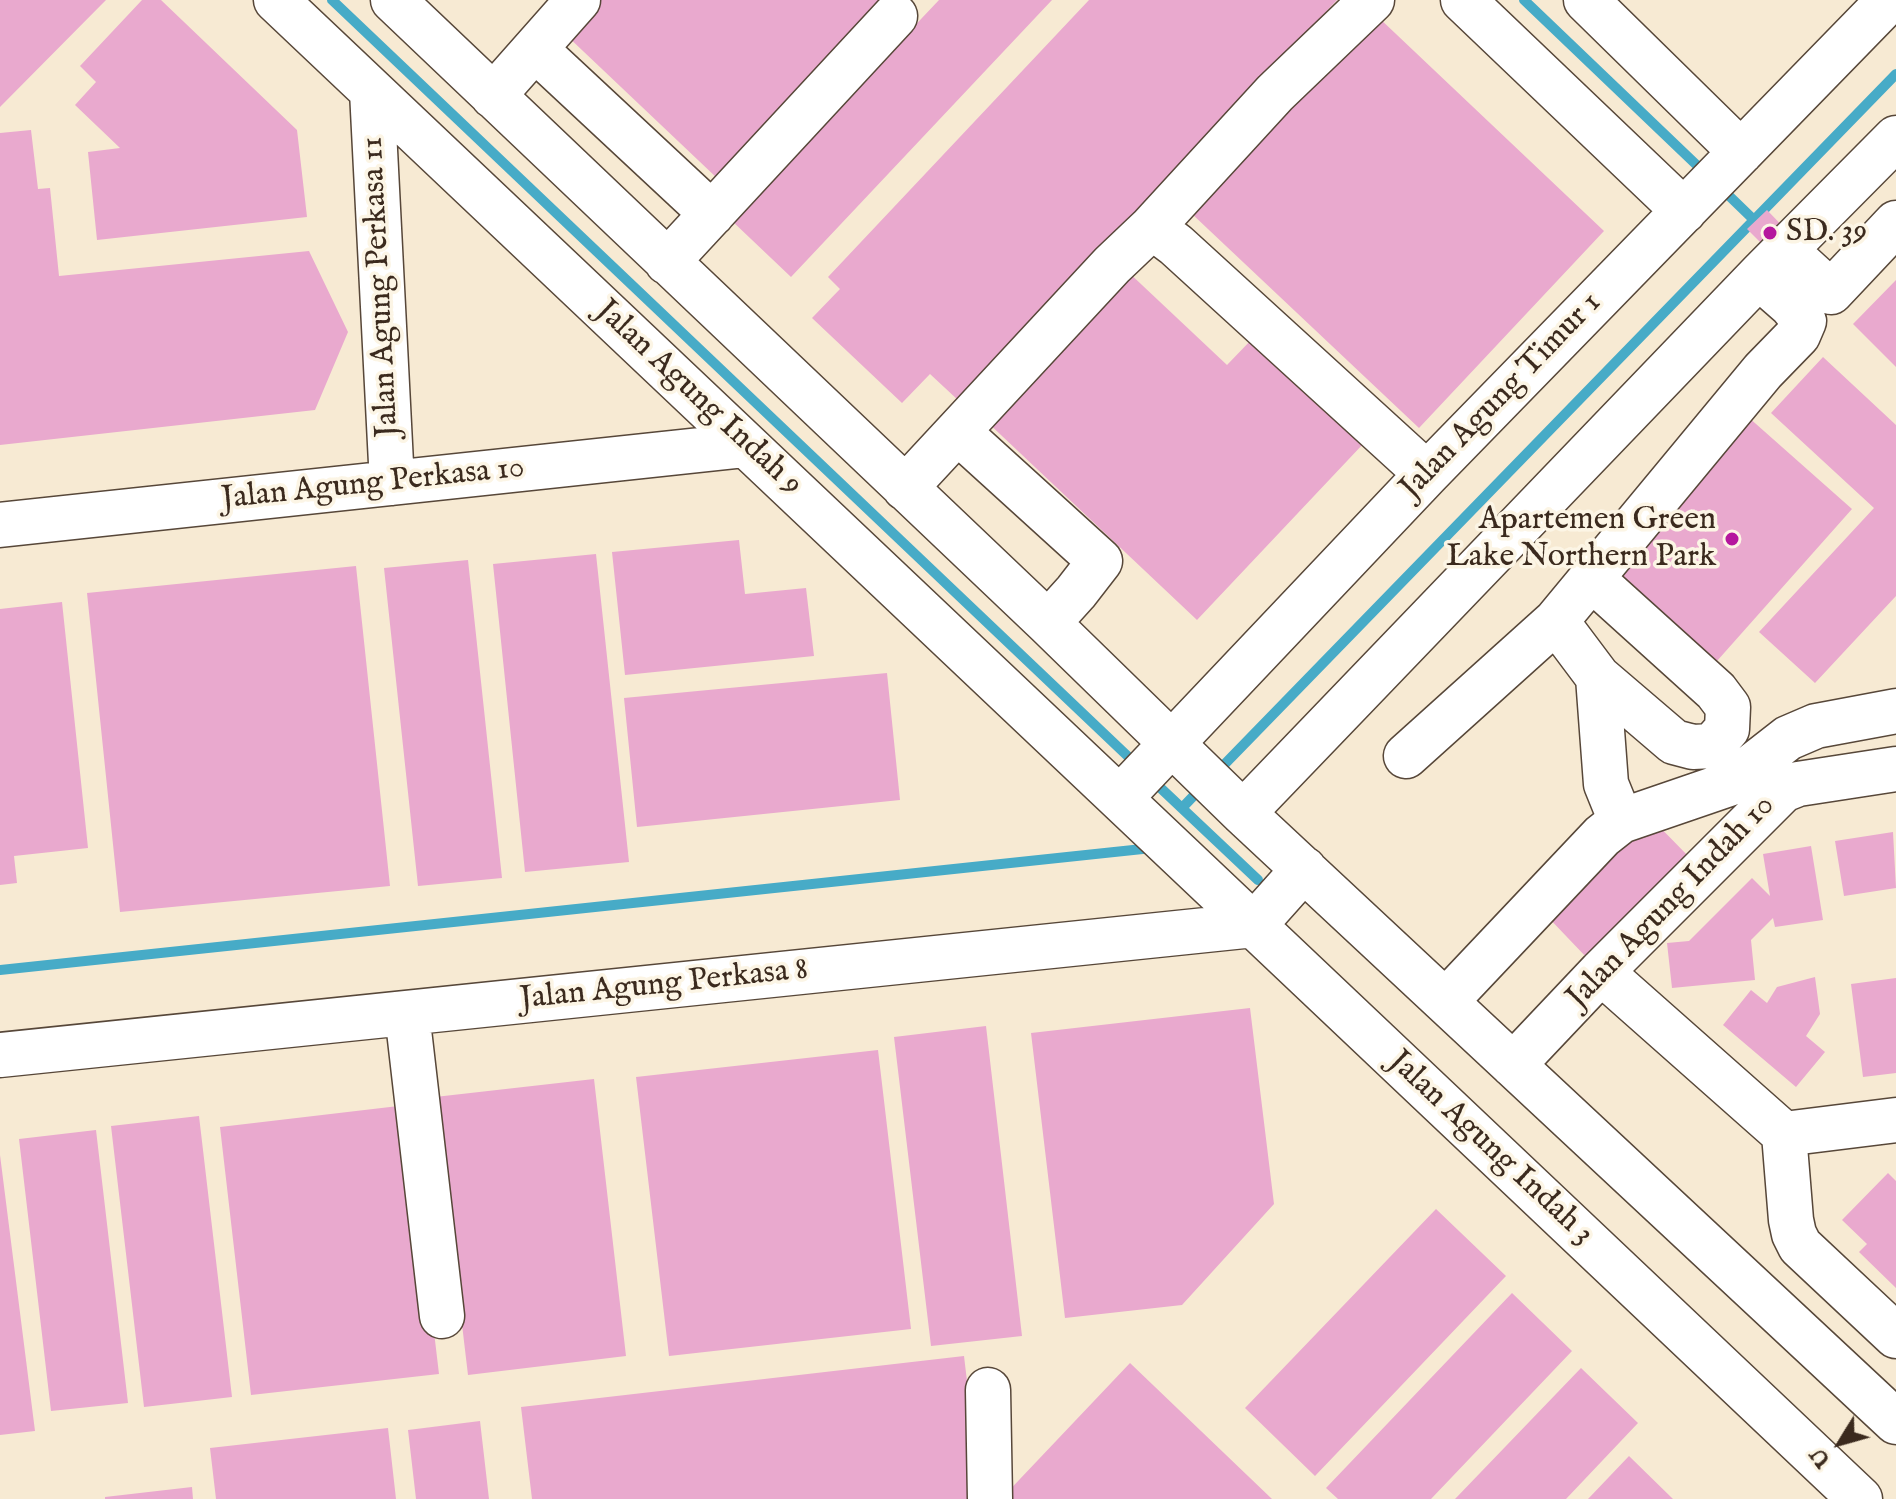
<!DOCTYPE html>
<style>
body{margin:0}
#map{position:relative;width:1896px;height:1499px;overflow:hidden;background:#f7ead3;font-family:"IM FELL English",serif}
canvas{display:block}
.north{position:absolute;left:1800px;top:1403px;width:80px;height:80px;-webkit-text-stroke:6px #fcf5e5;paint-order:stroke;rotate:233deg;font-size:22px;font-weight:700;line-height:32px;text-align:center;color:#3b2a1e}
.north::after{content:'';display:block;margin:auto;width:28px;height:36px;background:#3b2a1e;clip-path:polygon(50% 0,100% 100%,50% 72%,0 100%)}
</style>
<div id="map">
<canvas width="1896" height="1499"></canvas>
<div class="north">U</div>
</div>
<script>
const ctx = document.querySelector('canvas').getContext('2d');
ctx.lineJoin = 'round';
function poly(rows) {
  const path = new Path2D();
  for (const r of rows) {
    path.moveTo(r[0], r[1]);
    for (let i = 2; i < r.length; i += 2) path.lineTo(r[i], r[i + 1]);
  }
  return path;
}
function strokePath(path, color, width, dash) {
  ctx.strokeStyle = color;
  ctx.lineWidth = width;
  ctx.lineCap = dash ? 'butt' : 'round';
  ctx.setLineDash(dash || []);
  ctx.stroke(path);
}
function fill(path, color) {
  ctx.fillStyle = color;
  ctx.fill(path, 'evenodd');
}
function label(font, color, halo, rows, align = 'center') {
  ctx.font = font + ' "IM FELL English",serif';
  ctx.lineWidth = 7;
  ctx.setLineDash([]);
  ctx.textBaseline = 'middle';
  ctx.strokeStyle = halo;
  ctx.fillStyle = color;
  for (const [text, x, y, turn = 0] of rows) {
    ctx.save();
    ctx.translate(x, y);
    ctx.rotate((+turn || 0) * Math.PI / 180);
    ctx.textAlign = isNaN(turn) ? turn : align;
    if (halo) ctx.strokeText(text, 0, 0);
    ctx.fillText(text, 0, 0);
    ctx.restore();
  }
}
const stream = poly([
 [332,0,1137,765],
 [1524,0,1706,174],
 [1721,188,1754,220],
 [1217,772,1896,74],
 [1151,779,1258,880],
 [1182,808,1203,786],
 [0,970,1152,848]
]);
const building = poly([
 [0,0,106,0,0,107],
 [142,0,161,0,297,130,307,217,97,240,88,152,120,148,75,105,96,82,80,66],
 [596,0,887,0,718,179,564,33],
 [939,0,1052,0,791,277,731,220],
 [1089,0,1337,0,959,401,930,374,902,403,812,318,840,289,828,277],
 [1377,16,1604,231,1419,428,1191,213],
 [31,130,38,189,50,188,59,276,309,251,348,332,315,410,0,445,0,133],
 [1767,210,1793,237,1774,256,1747,229],
 [1125,269,1227,365,1253,338,1364,443,1197,620,984,419],
 [1896,280,1896,367,1853,324],
 [1823,357,1896,425,1896,596,1815,683,1759,632,1874,508,1771,413],
 [1747,416,1852,509,1717,661,1612,568],
 [739,540,745,594,806,588,814,656,625,675,612,552],
 [596,554,629,862,525,872,493,564],
 [468,560,502,878,418,886,384,568],
 [356,566,390,886,120,912,87,593],
 [62,602,88,848,14,856,17,883,0,885,0,609],
 [887,673,900,800,637,827,624,698],
 [1648,815,1691,859,1588,959,1545,914],
 [1893,832,1896,888,1844,896,1835,841],
 [1811,846,1823,920,1775,927,1773,918,1751,940,1755,980,1672,988,1667,943,1689,941,1752,878,1770,896,1763,854],
 [1815,977,1820,1014,1806,1036,1825,1052,1796,1087,1723,1025,1751,990,1767,1003,1777,987],
 [1896,978,1896,1073,1863,1077,1851,984],
 [1250,1008,1274,1204,1182,1305,1065,1318,1031,1033],
 [986,1026,1022,1336,931,1346,894,1037],
 [878,1050,911,1329,669,1356,636,1077],
 [594,1079,626,1356,468,1375,435,1097],
 [407,1105,439,1374,251,1395,220,1127],
 [199,1116,232,1397,144,1407,111,1126],
 [96,1130,128,1403,51,1411,19,1139],
 [0,1155,35,1431,0,1435],
 [1888,1173,1896,1181,1896,1288,1859,1252,1867,1244,1842,1220],
 [1436,1209,1506,1276,1315,1476,1245,1408],
 [1512,1293,1572,1351,1431,1499,1338,1499,1326,1488],
 [964,1356,981,1499,532,1499,521,1407],
 [1130,1363,1272,1499,1001,1499],
 [1581,1368,1638,1423,1566,1499,1455,1499],
 [480,1421,489,1499,416,1499,408,1430],
 [388,1428,396,1499,216,1499,210,1448],
 [1629,1456,1673,1499,1588,1499],
 [192,1487,193,1499,105,1499,105,1497]
]);
const minor = poly([
 [276,0,1860,1499],
 [393,0,1048,623,1243,813,1896,1422],
 [1463,0,1684,211],
 [1586,0,1741,152],
 [535,49,712,214],
 [372,91,392,483],
 [493,96,578,0],
 [1152,227,1275,93,1372,0],
 [1785,250,1831,292,1896,223],
 [667,262,895,16],
 [958,432,1100,561,1076,592,1048,623],
 [905,488,1112,265,1152,227,1176,245,1427,474],
 [0,525,746,445],
 [1556,621,1598,677,1674,742,1693,747,1712,746,1727,729,1728,707,1716,691,1592,579],
 [1598,677,1606,784,1621,821],
 [1406,756,1556,621,1763,371,1798,335,1804,321,1791,305,1759,277],
 [1120,798,1427,474,1889,0],
 [1243,813,1762,273,1896,138],
 [1601,972,1784,1134,1791,1220,1794,1234,1800,1246,1896,1336],
 [1446,1001,1602,836,1621,821,1729,784,1788,738,1816,726,1896,711],
 [407,1013,442,1316],
 [0,1055,1254,925,1304,869],
 [1513,1065,1601,972,1783,790,1798,784,1896,769],
 [1784,1134,1896,1120],
 [988,1390,990,1499]
]);
const markers = [
 [1770,233,8,"#b5179e"],
 [1732,539,8,"#b5179e"]
];
const poiNames = [
 ["SD. 39",1786,233],
 ["Apartemen Green",1716,521,"right"],
 ["Lake Northern Park",1716,558,"right"]
];
const streetNames = [
 ["Jalan Agung Perkasa 11",382,287,-93],
 ["Jalan Agung Timur 1",1502,397,-46],
 ["Jalan Agung Indah 9",698,399,43],
 ["Jalan Agung Perkasa 10",373,485,-6],
 ["Jalan Agung Indah 10",1672,903,-46],
 ["Jalan Agung Perkasa 8",664,986,-6],
 ["Jalan Agung Indah 3",1490,1149,43]
];
strokePath(stream, '#47abc7', 10);
fill(building, '#e9a9ce');
strokePath(minor, '#574739', 47);
strokePath(minor, '#fff', 44);
for (const [x, y, r, color] of markers) {
  const dot = new Path2D();
  dot.arc(x, y, r, 0, 2 * Math.PI);
  ctx.fillStyle = color;
  ctx.fill(dot);
  strokePath(dot, '#fcf5e5', 3);
}
label('32px', '#3b2a1e', '#fcf5e5', poiNames, 'left');
label('32px', '#3b2a1e', '#fcf5e5', streetNames);
</script>
